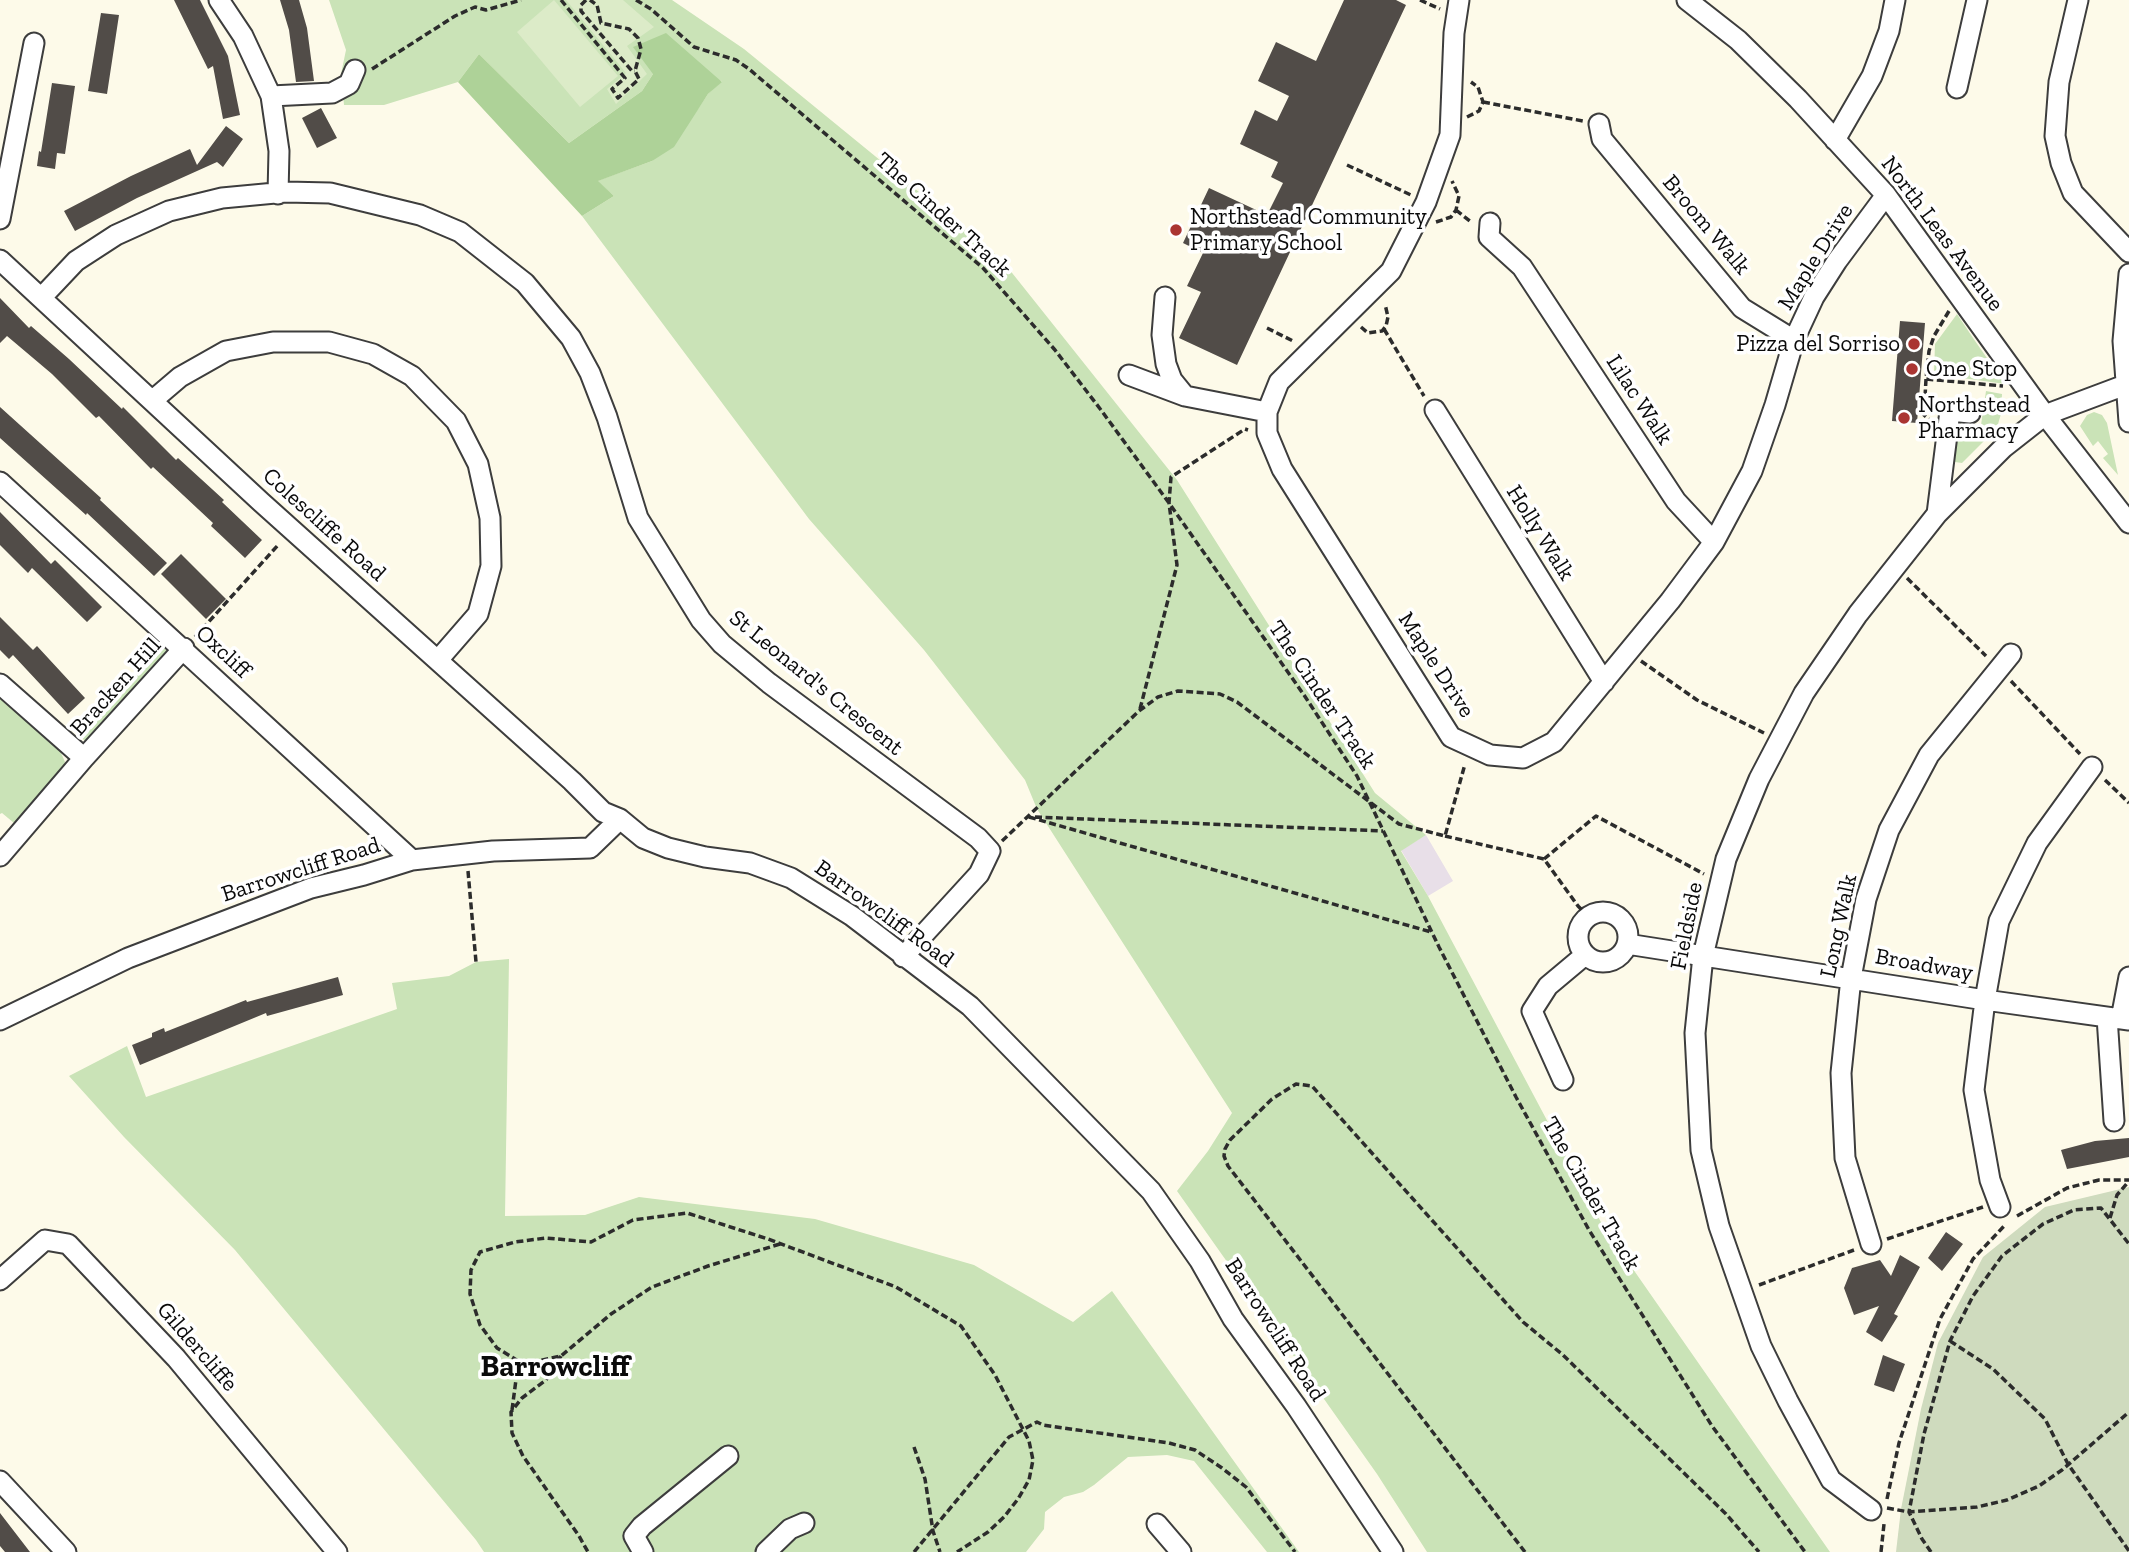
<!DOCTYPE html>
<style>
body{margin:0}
canvas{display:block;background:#fdfae9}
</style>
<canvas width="2129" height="1552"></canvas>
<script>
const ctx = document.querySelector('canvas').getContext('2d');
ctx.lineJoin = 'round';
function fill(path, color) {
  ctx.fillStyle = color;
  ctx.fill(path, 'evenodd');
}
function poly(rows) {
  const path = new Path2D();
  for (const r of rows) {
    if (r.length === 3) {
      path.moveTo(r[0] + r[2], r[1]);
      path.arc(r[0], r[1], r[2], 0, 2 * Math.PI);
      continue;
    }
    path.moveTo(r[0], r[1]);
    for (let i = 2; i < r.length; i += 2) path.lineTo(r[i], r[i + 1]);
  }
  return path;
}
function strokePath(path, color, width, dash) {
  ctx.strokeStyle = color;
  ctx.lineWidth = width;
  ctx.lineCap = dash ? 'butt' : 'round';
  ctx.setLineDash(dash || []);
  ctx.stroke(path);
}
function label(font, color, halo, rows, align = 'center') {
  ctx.font = font + ' "Zilla Slab",serif';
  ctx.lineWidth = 7;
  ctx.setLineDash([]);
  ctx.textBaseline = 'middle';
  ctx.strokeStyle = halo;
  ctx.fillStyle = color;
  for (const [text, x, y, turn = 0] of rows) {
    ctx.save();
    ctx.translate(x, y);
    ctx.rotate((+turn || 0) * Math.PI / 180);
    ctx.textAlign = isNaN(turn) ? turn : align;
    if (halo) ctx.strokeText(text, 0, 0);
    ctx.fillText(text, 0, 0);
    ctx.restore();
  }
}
const industrial = poly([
 [1426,835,1453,881,1428,896,1401,850]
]);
const green = poly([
 [329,0,672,0,744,49,1001,259,1177,480,1375,793,1426,835,1401,851,1428,896,1603,1226,1830,1552,1427,1552,1377,1474,1177,1191,1208,1151,1232,1113,1037,809,1025,780,924,650,809,519,582,216,614,196,597,181,652,161,698,109,708,94,722,81,653,74,642,91,569,143,479,54,458,82,384,105,344,105,341,74,346,50],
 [1957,314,1973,338,2005,384,1934,374,1935,344],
 [1986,391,2002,394,2001,414,1998,424,1992,433,1962,463,1955,462,1951,458,1953,425,1959,422,1981,425],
 [2094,412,2102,415,2107,423,2118,475,2103,458,2108,454,2098,441,2093,446,2080,426,2087,415],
 [162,646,168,652,86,742,80,736],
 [0,695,58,746,65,762,62,772,14,823,2,813,0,814],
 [509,959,505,1216,585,1215,639,1197,815,1219,974,1265,1073,1322,1112,1291,1299,1552,1267,1552,1194,1461,1167,1455,1128,1457,1094,1485,1083,1492,1064,1497,1045,1512,1044,1529,1026,1552,484,1552,476,1540,235,1250,124,1137,69,1076,127,1046,146,1097,397,1009,392,983,449,976,476,962]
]);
const forest = poly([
 [666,33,722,82,708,94,674,147,652,161,598,181,614,196,582,216,458,82,479,54,569,143,642,91,653,74,633,47]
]);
const cemetery = poly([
 [2129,1187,2129,1552,1896,1552,1901,1509,1921,1409,1938,1343,1983,1257,2045,1207]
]);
const pitch = poly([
 [554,0,618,76,580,107,517,32],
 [566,0,623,0,654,27,627,46,647,74,616,104,607,89,626,73]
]);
const building = poly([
 [174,0,200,0,228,56,240,115,223,119,213,66,208,69],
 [280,0,299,0,307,28,314,81,296,82,289,30],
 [1344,0,1396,0,1406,5,1237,365,1179,338,1201,292,1187,286,1203,253,1183,243,1209,188,1267,215,1283,183,1271,177,1278,162,1240,144,1255,110,1277,121,1289,96,1258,81,1276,42,1316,61],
 [101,13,119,15,107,94,88,91],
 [52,83,75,86,65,154,57,153,55,169,37,166,39,151,41,152],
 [321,108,337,138,317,148,302,118],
 [226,126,243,139,223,167,217,162,137,198,75,231,64,211,131,176,190,149,197,165],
 [0,298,29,328,31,326,69,359,122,409,123,407,176,460,178,458,224,500,222,502,262,540,245,558,211,526,213,523,153,467,151,469,99,416,96,418,52,374,7,336,0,343],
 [1900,321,1925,323,1917,423,1892,421],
 [0,407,101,498,100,500,167,563,154,576,87,513,86,515,0,438],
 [0,512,51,564,55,560,102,607,87,622,32,568,28,573,0,545],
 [181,554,226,599,206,619,161,574],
 [0,617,33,650,37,646,85,698,68,714,13,655,9,659,0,650],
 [338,977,343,995,267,1016,266,1013,140,1065,132,1045,152,1037,152,1033,164,1028,165,1032,246,1000,247,1002],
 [2129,1138,2129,1157,2067,1169,2061,1150,2095,1141],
 [1946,1232,1963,1244,1942,1271,1928,1258],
 [1900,1255,1920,1267,1894,1314,1898,1316,1882,1342,1866,1332,1879,1306,1854,1315,1844,1288,1852,1268,1880,1260,1891,1276],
 [1883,1355,1905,1364,1894,1392,1874,1385],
 [0,1513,30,1552,5,1552,0,1546]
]);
const path = poly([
 [561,0,625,78,612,89,618,98,639,79,635,71,641,49,638,38,629,29,601,23,597,5,590,0],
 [586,0,581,5,581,11,632,71,635,71],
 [636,0,651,9,694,47,736,60,749,69,983,268,1055,350,1101,410,1169,503,1304,695,1357,776,1439,947,1516,1097,1589,1230,1712,1426,1805,1552],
 [1420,0,1440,9],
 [372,69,455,16,475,7,486,10,521,0],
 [1483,102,1583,121],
 [1467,117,1479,111,1483,102,1478,87,1471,82],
 [1347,165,1411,195],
 [1456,210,1471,222],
 [1436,222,1451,217,1456,210,1459,196,1452,181],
 [1949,311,1934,336,1929,351,1926,379,2003,386],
 [1361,327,1368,333,1382,331,1386,326,1388,317,1385,304],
 [1267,328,1293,341],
 [1384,329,1424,396],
 [1926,379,1924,415,1930,420],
 [1907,578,1986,656],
 [195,637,279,544],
 [1641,661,1697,700,1764,733],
 [2011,681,2080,754],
 [1140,709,1177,565,1169,503,1171,477,1245,429,1248,430],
 [2105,780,2129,803],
 [1029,817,1431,932],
 [1035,817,1383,831],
 [1445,836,1544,859,1578,906,1588,916],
 [1002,841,1139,711,1158,697,1178,691,1220,694,1237,702,1399,824,1445,836,1465,764],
 [1544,859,1596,816,1704,874],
 [468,871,476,962],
 [2017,1216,2067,1188,2099,1180,2129,1180],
 [2110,1218,2117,1195,2129,1181],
 [1887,1239,1983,1207],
 [780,1244,708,1266,652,1287,611,1314,561,1356,523,1364,497,1348,480,1325,470,1294,471,1270,480,1252,515,1242,546,1238,591,1242,633,1220,687,1213,768,1239,896,1287,961,1326,995,1375,1029,1441,1033,1460,1029,1480,1018,1499,1004,1517,988,1532,957,1552],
 [1759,1285,1854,1250],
 [1950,1341,1993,1369,2045,1419,2068,1464,2129,1551],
 [561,1356,546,1380,522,1398,511,1412,512,1433,523,1456,579,1536,588,1552],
 [512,1410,517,1372,514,1359],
 [914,1447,925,1479,933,1531,940,1552],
 [1887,1499,1899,1443,1940,1319,1973,1259,2005,1225],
 [1887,1508,1909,1512,1977,1507,2007,1500,2039,1486,2062,1470,2129,1412],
 [914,1552,1009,1437,1037,1422,1043,1425,1169,1443,1195,1450,1222,1468,1246,1487,1295,1552],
 [1525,1552,1228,1166,1224,1156,1225,1149,1230,1140,1272,1099,1296,1084,1312,1086,1523,1322,1563,1355,1726,1514,1759,1552],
 [1881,1552,1884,1524],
 [1931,1552,1922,1539,1909,1512,1924,1434,1950,1341,1973,1296,2002,1256,2043,1224,2074,1210,2101,1208,2129,1244]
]);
const minor = poly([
 [219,0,243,36,271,96,279,151,278,194],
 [1459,0,1454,33,1450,135,1426,202,1391,271,1279,382,1267,412,1267,433,1282,469,1451,737,1490,755,1523,758,1554,742,1670,601,1714,542,1752,471,1775,405,1794,340,1814,297,1837,261,1886,195],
 [1687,0,1738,40,1798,99,1886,195,2045,415,2129,523],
 [2078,0,2059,82,2055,136,2061,163,2073,193,2129,252],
 [1957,88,1977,0],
 [271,96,332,93,349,84,355,70],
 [1599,124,1602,139,1742,308,1794,340],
 [1835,140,1872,76,1889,31,1895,0],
 [0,219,34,43],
 [1490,223,1489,237,1522,267,1676,501,1714,542],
 [0,260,261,502,572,781,603,812,620,819,643,838,668,848,705,857,750,863,791,878,852,916,970,1006,1151,1191,1200,1261,1233,1319,1296,1406,1393,1552],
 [2129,274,2123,341,2129,422],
 [42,297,76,261,116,235,169,211,222,198,286,192,330,193,420,215,460,232,525,283,571,338,590,373,607,417,638,518,701,620,722,644,769,683,978,838,990,851,979,874,903,957],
 [1165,297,1162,335,1166,364,1172,380,1185,396],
 [1129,375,1185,396,1267,412],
 [153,400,180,377,226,351,273,342,329,342,373,354,412,376,456,421,478,464,490,518,491,566,478,614,438,660],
 [1435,410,1604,682],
 [0,482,412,860],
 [1937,514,1950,411,1970,413],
 [0,684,84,758],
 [0,856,84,758,184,648],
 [1603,937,25],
 [1627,944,1985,1000,2129,1020],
 [2107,1017,2114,1121],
 [2121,1019,2129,977],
 [0,1020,128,958,311,888,364,875,412,860,493,851,590,848,620,819],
 [1563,1080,1532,1011,1548,986,1585,955],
 [2000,1207,1990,1180,1974,1090,1985,1000,1999,921,2037,843,2092,767],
 [1871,1244,1845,1158,1841,1073,1851,978,1866,899,1889,830,1929,755,2011,654],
 [0,1280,45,1240,68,1244,176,1358,337,1552],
 [0,1481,66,1552],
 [1871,1510,1831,1480,1788,1401,1761,1346,1719,1226,1701,1150,1695,1033,1703,956,1726,859,1759,779,1804,693,1858,614,1937,514,2003,448,2045,415,2125,385],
 [1157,1524,1181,1552],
 [643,1552,634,1536,642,1526,728,1456],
 [766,1552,790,1529,804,1523]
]);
const markers = [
 [1176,230,7,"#aa3532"],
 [1914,344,7,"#aa3532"],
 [1912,369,7,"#aa3532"],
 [1904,418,7,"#aa3532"]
];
const streetNames = [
 ["The Cinder Track",943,215,42],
 ["Broom Walk",1706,225,50],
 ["North Leas Avenue",1942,234,53],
 ["Maple Drive",1816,257,-58],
 ["Lilac Walk",1639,400,57],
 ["Colescliffe Road",324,525,42],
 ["Holly Walk",1540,533,58],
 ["Oxcliff",223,652,43],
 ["Maple Drive",1436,665,57],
 ["St Leonard's Crescent",816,683,39],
 ["Bracken Hill",116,687,-48],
 ["The Cinder Track",1322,695,56],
 ["Barrowcliff Road",301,870,-18],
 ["Barrowcliff Road",884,914,36],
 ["Fieldside",1687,926,-79],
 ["Long Walk",1839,926,-78],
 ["Broadway",1924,965,10],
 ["The Cinder Track",1591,1194,60],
 ["Barrowcliff Road",1275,1330,57],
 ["Gildercliffe",197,1347,49]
];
const poiNames = [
 ["Northstead Community",1190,217],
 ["Primary School",1190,243],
 ["Pizza del Sorriso",1900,344,"right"],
 ["One Stop",1926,369],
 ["Northstead",1918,405],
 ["Pharmacy",1918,431]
];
const districtNames = [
 ["Barrowcliff",555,1367]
];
fill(industrial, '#e8dfe8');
fill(green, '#cae3b7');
fill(forest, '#aed298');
fill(cemetery, '#cfdbbe');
fill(pitch, '#dcebc8');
fill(building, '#514c48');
strokePath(minor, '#3d3d3d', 23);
strokePath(path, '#2c2c2c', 3.5, [7, 3.5]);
strokePath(minor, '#fff', 19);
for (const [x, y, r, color] of markers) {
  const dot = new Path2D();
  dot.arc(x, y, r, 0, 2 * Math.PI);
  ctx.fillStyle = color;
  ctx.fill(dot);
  strokePath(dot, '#fff', 2.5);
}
label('23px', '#0a0a0a', '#fff', streetNames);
label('23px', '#0a0a0a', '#fff', poiNames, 'left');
label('bold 30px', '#0a0a0a', '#fff', districtNames);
</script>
